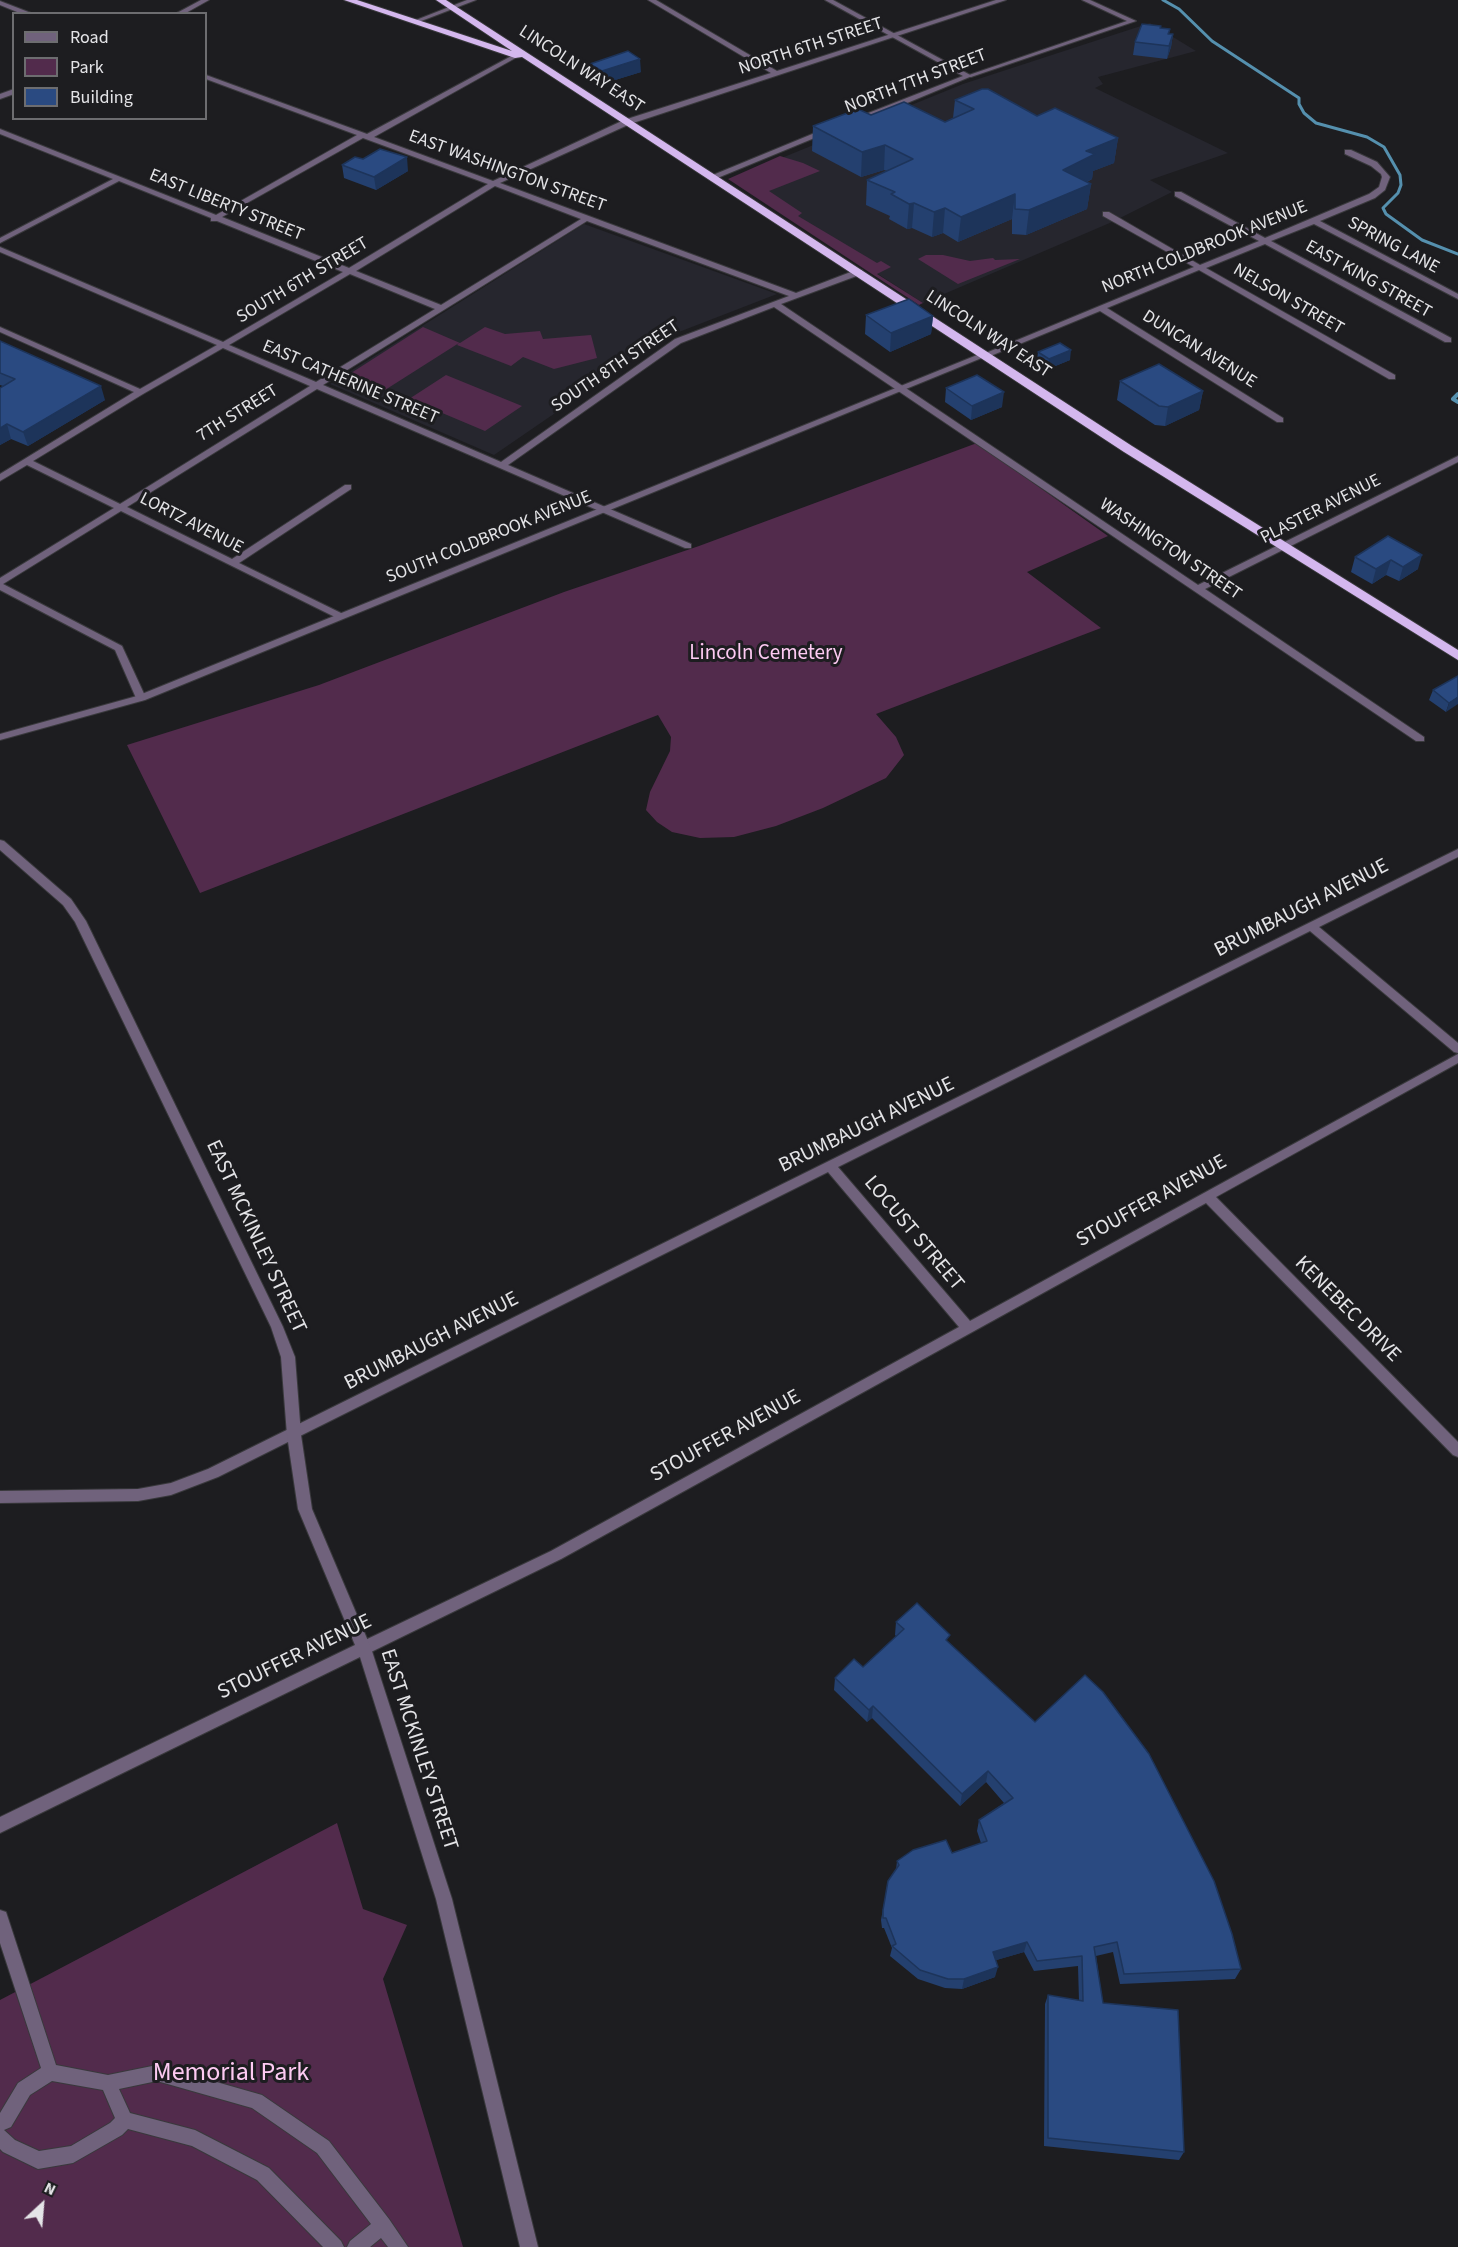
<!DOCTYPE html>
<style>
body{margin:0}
#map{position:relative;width:1458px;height:2247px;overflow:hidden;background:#1d1d20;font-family:"Source Sans 3",sans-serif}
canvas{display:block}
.legend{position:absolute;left:12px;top:12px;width:195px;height:108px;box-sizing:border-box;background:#1d1d20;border:2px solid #6d6d70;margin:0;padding:8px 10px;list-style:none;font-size:18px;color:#e4e4e7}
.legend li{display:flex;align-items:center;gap:12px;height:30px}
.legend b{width:30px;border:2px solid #6d6d70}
.north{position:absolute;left:12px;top:2175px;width:60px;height:60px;-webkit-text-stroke:4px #1d1d20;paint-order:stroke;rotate:26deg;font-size:16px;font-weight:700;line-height:24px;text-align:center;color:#e4e4e7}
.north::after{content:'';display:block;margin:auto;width:21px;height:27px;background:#e4e4e7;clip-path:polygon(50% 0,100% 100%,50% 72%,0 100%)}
</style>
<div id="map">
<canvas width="1458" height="2247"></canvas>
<ul class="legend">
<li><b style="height:8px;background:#70627c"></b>Road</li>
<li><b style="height:16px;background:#522b4c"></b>Park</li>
<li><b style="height:16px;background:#2a4a81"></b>Building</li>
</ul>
<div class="north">N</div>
</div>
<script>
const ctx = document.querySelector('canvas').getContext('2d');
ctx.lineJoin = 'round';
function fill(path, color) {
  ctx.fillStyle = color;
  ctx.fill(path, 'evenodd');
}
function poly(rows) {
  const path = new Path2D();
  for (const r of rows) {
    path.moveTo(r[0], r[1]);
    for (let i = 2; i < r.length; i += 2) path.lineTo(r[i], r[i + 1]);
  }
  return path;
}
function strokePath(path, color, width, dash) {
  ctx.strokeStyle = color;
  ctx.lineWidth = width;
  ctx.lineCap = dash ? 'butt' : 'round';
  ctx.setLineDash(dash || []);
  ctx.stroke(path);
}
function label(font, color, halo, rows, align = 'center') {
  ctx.font = font + ' "Source Sans 3",sans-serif';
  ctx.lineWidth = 6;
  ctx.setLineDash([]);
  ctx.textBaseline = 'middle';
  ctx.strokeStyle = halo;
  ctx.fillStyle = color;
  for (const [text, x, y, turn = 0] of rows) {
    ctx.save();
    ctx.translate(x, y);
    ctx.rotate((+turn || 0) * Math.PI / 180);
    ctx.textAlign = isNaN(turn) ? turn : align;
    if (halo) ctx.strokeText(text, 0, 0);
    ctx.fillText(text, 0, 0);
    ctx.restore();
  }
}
const built = poly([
 [1150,23,1196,51,1098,77,1103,84,1095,88,1228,153,1150,180,1172,192,1112,222,923,303,730,179,963,84],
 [584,224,777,294,666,337,494,455,330,384]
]);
const green = poly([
 [780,156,803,163,820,171,769,191,802,213,798,216,877,263,881,261,891,267,877,274,923,303,919,305,728,179],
 [926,255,943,255,970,261,993,258,995,260,1020,259,958,284,918,259],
 [423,327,460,343,485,327,505,334,540,331,543,339,591,335,597,358,554,369,523,357,511,366,457,345,459,343,385,390,348,375],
 [446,375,522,406,485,431,409,399],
 [977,443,1108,536,1027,572,1101,628,876,714,896,737,904,755,886,778,823,808,776,826,734,837,700,838,672,832,657,822,646,810,650,792,670,751,671,737,658,715,200,893,127,745,319,685,564,592,699,546],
 [337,1823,363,1909,407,1925,383,1979,463,2247,0,2247,0,2000]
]);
const streamFar1 = poly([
 [1163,0,1179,9,1212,41,1299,98,1299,104,1304,113,1316,123,1367,137,1384,147,1400,175,1401,185,1398,193,1383,208,1386,214,1422,240,1458,254]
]);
const stream = poly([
 [1458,394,1453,399,1458,402]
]);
const minor = poly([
 [648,0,656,0,777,71,996,0,1006,0,630,124,500,183,796,293,856,270,862,270,862,274,781,304,1198,585,1458,456,1458,462,1205,589,1424,737,1424,741,1416,741,774,307,681,343,508,465,691,544,691,548,685,548,317,389,127,507,232,559,345,485,351,485,351,489,239,563,343,614,343,618,337,618,121,511,3,584,122,646,146,698,141,701,136,698,115,650,0,590,0,578,114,508,27,465,0,481,0,474,134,392,0,332,0,327,140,389,217,345,0,252,0,247,223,342,343,272,217,221,211,221,211,218,119,181,0,243,0,238,113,179,0,134,0,129,216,215,357,135,206,79,206,75,367,134,517,53,520,55,519,56,374,137,493,181,624,120,771,73,648,0],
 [363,138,488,184,349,268,222,217,363,138],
 [495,186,581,219,441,305,356,271,495,186],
 [587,221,789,296,675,339,501,462,323,385,587,221],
 [350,274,435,309,316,382,229,345,350,274],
 [223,348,310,386,120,504,33,461,143,394,223,348],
 [1082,0,1090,0,1136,21,971,77,966,76,1127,21,1082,0],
 [0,1,31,13,32,14,22,14,0,5,0,1],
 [1345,150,1351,150,1377,162,1390,177,1385,190,1375,198,1320,221,1458,294,1458,299,1314,224,1271,241,1451,338,1451,342,1445,342,1265,244,1206,268,1395,375,1395,379,1389,379,1199,270,1107,308,1283,418,1283,422,1277,422,1100,311,988,357,981,355,1194,267,1103,216,1103,212,1109,212,1200,265,1259,241,1175,196,1175,192,1181,192,1265,238,1369,194,1379,187,1382,177,1381,174,1371,166,1345,154,1345,150],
 [1458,849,1458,857,1319,927,1458,1043,1458,1053,1454,1052,1310,931,838,1167,970,1321,1458,1054,1458,1063,1216,1197,1458,1442,1458,1457,1453,1455,1206,1203,561,1559,369,1653,364,1655,359,1653,357,1648,359,1643,551,1551,959,1327,828,1172,218,1477,171,1495,138,1501,0,1503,0,1491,138,1489,171,1483,208,1469,1458,849],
 [0,1910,6,1912,8,1918,56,2065,108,2075,157,2065,262,2095,329,2141,389,2219,408,2247,388,2247,381,2238,370,2247,347,2247,350,2241,371,2224,317,2153,252,2108,157,2081,119,2089,130,2113,195,2130,269,2168,341,2241,344,2247,323,2247,257,2180,192,2146,128,2129,122,2135,73,2163,38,2169,3,2152,0,2149,0,2113,18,2083,41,2068,0,1943,0,1910],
 [52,2081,103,2090,115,2118,110,2123,71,2146,39,2151,15,2140,4,2130,11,2127,30,2095,52,2081]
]);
const tertiary = poly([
 [201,0,209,0,184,14,175,14,201,0],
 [467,0,476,0,416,23,411,22,467,0],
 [825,0,833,0,972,76,859,123,853,123,853,119,963,76,825,0],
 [14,89,14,94,0,99,0,94,14,89],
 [822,130,829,132,715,179,708,177,822,130],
 [982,353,989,355,145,700,0,740,0,734,137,696,982,353],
 [0,840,4,841,71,899,86,921,283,1327,295,1357,301,1435,312,1509,371,1648,452,1899,538,2247,520,2247,436,1899,360,1657,0,1833,0,1817,355,1645,298,1509,287,1435,281,1357,271,1327,75,922,63,905,0,850,0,840]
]);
const trunk = poly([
 [344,0,357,0,512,51,436,0,446,0,1132,446,1458,650,1458,660,1124,452,522,57,515,58,344,0]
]);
const wall = poly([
 [1161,28,1170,29,1169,34,1173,34,1171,47,1167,59,1133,55,1135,42],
 [590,64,641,72,602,84,590,77],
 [955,100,1037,116,1118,138,1114,163,1093,171,1092,179,1087,182,1091,184,1087,209,1026,235,1012,234,1012,219,958,242,943,233,932,237,912,228,907,229,889,219,890,216,866,205,867,180,887,171,884,170,861,177,812,151,813,126,871,115,945,122,953,118],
 [342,165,408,171,376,190,344,178],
 [866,315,933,316,931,334,890,352,865,334],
 [0,341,105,400,28,446,11,439,0,445,0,388,3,386,0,385],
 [1038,352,1070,360,1048,369,1037,361],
 [1120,381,1203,391,1199,410,1165,426,1155,425,1117,400],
 [946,388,1002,407,971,420,945,402],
 [1388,536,1418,569,1399,581,1386,575,1372,584,1351,572,1355,557],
 [1458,676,1446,712,1429,700,1433,690],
 [896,1622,949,1643,1241,1969,1235,1979,1120,1984,1113,1952,1096,1956,1103,2003,1184,2152,1179,2160,1044,2146,1045,2004,1048,1995,1079,2001,1078,1966,1034,1971,1024,1952,996,1960,995,1977,962,1989,945,1988,918,1979,890,1956,892,1948,884,1928,882,1928,881,1920,888,1881,896,1870,897,1861,952,1853,981,1843,977,1831,979,1820,1004,1803,986,1782,960,1806,872,1718,867,1722,834,1690,835,1678,863,1667,896,1636,895,1635]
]);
const shadedWall = poly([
 [1173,34,1171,47,1167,59,1169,46],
 [640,59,641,72,602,84,602,71],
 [1118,138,1114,163,1093,171,1092,179,1060,195,1063,170,1086,151],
 [885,145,884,170,861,177,862,152],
 [407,157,408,171,376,190,374,177],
 [1091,184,1087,209,1026,235,1029,210],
 [1015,194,1012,219,958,242,961,217],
 [914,203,912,228,907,229,909,204],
 [945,208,943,233,932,237,934,212],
 [933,316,931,334,890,352,891,333],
 [1071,350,1070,360,1048,369,1049,359],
 [101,386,105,400,28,446,23,432],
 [1203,391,1199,410,1165,426,1168,407],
 [1004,392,1002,407,971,420,972,406],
 [7,424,11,439,0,445,0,428],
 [1422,555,1418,569,1399,581,1403,567],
 [1391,560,1386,575,1372,584,1376,569],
 [1458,697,1458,704,1446,712,1449,703],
 [873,1706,872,1718,867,1722,869,1710],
 [988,1771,986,1782,960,1806,962,1794],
 [1027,1942,1024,1952,990,1962,993,1952],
 [998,1967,995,1977,962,1989,964,1979]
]);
const building = poly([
 [1142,24,1161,26,1160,28,1170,29,1168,34,1173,34,1169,46,1135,42,1142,24],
 [628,51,640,59,602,71,590,64,628,51],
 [982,89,988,89,1037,116,1055,108,1118,138,1086,151,1095,154,1063,170,1091,184,1029,210,1015,209,1015,194,961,217,945,208,934,212,914,203,909,204,891,194,895,192,867,180,913,159,885,145,862,152,813,126,858,109,871,115,904,102,945,122,974,109,955,100,982,89],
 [380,149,407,157,374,177,342,165,355,157,363,159,380,149],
 [909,299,933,316,891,333,866,315,909,299],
 [0,341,101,386,23,432,7,424,0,428,0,388,15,379,0,373,0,341],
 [1060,343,1071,350,1049,359,1038,352,1060,343],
 [1159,364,1203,391,1168,407,1159,406,1120,381,1159,364],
 [977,375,1004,392,972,406,946,388,977,375],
 [1388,536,1422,555,1403,567,1391,560,1376,569,1355,557,1388,536],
 [1458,676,1458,697,1449,703,1433,690,1458,676],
 [917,1603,950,1635,946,1640,1035,1722,1085,1675,1103,1692,1149,1754,1214,1881,1232,1934,1241,1969,1124,1974,1117,1942,1094,1947,1103,2003,1178,2010,1184,2152,1048,2138,1048,1995,1083,2001,1082,1956,1037,1961,1027,1942,993,1952,998,1967,964,1979,948,1979,920,1970,892,1946,896,1944,886,1918,883,1918,883,1910,888,1881,899,1865,897,1861,913,1850,946,1840,952,1853,987,1841,979,1820,1013,1798,988,1771,962,1794,873,1706,869,1710,835,1678,854,1659,863,1667,904,1629,896,1622,917,1603]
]);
const farStreetnames = [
 ["NORTH 6TH STREET",811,47,-18],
 ["LINCOLN WAY EAST",581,70,33],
 ["NORTH 7TH STREET",916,82,-21],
 ["EAST WASHINGTON STREET",507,172,20],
 ["EAST LIBERTY STREET",226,206,22],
 ["SPRING LANE",1393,246,28],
 ["NORTH COLDBROOK AVENUE",1205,248,-22],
 ["EAST KING STREET",1368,280,29],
 ["SOUTH 6TH STREET",303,281,-31],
 ["NELSON STREET",1288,300,30],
 ["LINCOLN WAY EAST",988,335,33],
 ["DUNCAN AVENUE",1199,350,32],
 ["SOUTH 8TH STREET",616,367,-34],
 ["EAST CATHERINE STREET",350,383,23],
 ["7TH STREET",238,414,-32],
 ["PLASTER AVENUE",1321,510,-27],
 ["LORTZ AVENUE",191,524,27],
 ["SOUTH COLDBROOK AVENUE",489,538,-22],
 ["WASHINGTON STREET",1170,550,34]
];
const parkNames = [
 ["Lincoln Cemetery",766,654]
];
const streetNames = [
 ["BRUMBAUGH AVENUE",1302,909,-27],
 ["BRUMBAUGH AVENUE",867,1126,-26],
 ["STOUFFER AVENUE",1152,1202,-29],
 ["LOCUST STREET",913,1234,50],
 ["EAST MCKINLEY STREET",255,1237,65],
 ["KENEBEC DRIVE",1347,1310,45],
 ["BRUMBAUGH AVENUE",432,1342,-27],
 ["STOUFFER AVENUE",726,1437,-29],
 ["STOUFFER AVENUE",295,1658,-26],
 ["EAST MCKINLEY STREET",418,1750,72]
];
const nearParknames = [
 ["Memorial Park",231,2074]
];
fill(built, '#26262e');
fill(green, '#522b4c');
strokePath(streamFar1, '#5590ae', 3);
strokePath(stream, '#5590ae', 4);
strokePath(minor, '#39393c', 2);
strokePath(tertiary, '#39393c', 2);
strokePath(trunk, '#39393c', 2);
fill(minor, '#70627c');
fill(tertiary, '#70627c');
fill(trunk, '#d4b7ee');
fill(wall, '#24406f');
fill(shadedWall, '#1d345a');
fill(building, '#2a4a81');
strokePath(building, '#1d345a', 1.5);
label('18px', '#e4e4e7', '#1d1d20', farStreetnames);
label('21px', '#fdcaf2', '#1d1d20', parkNames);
label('21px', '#e4e4e7', '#1d1d20', streetNames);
label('26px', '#fdcaf2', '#1d1d20', nearParknames);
</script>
